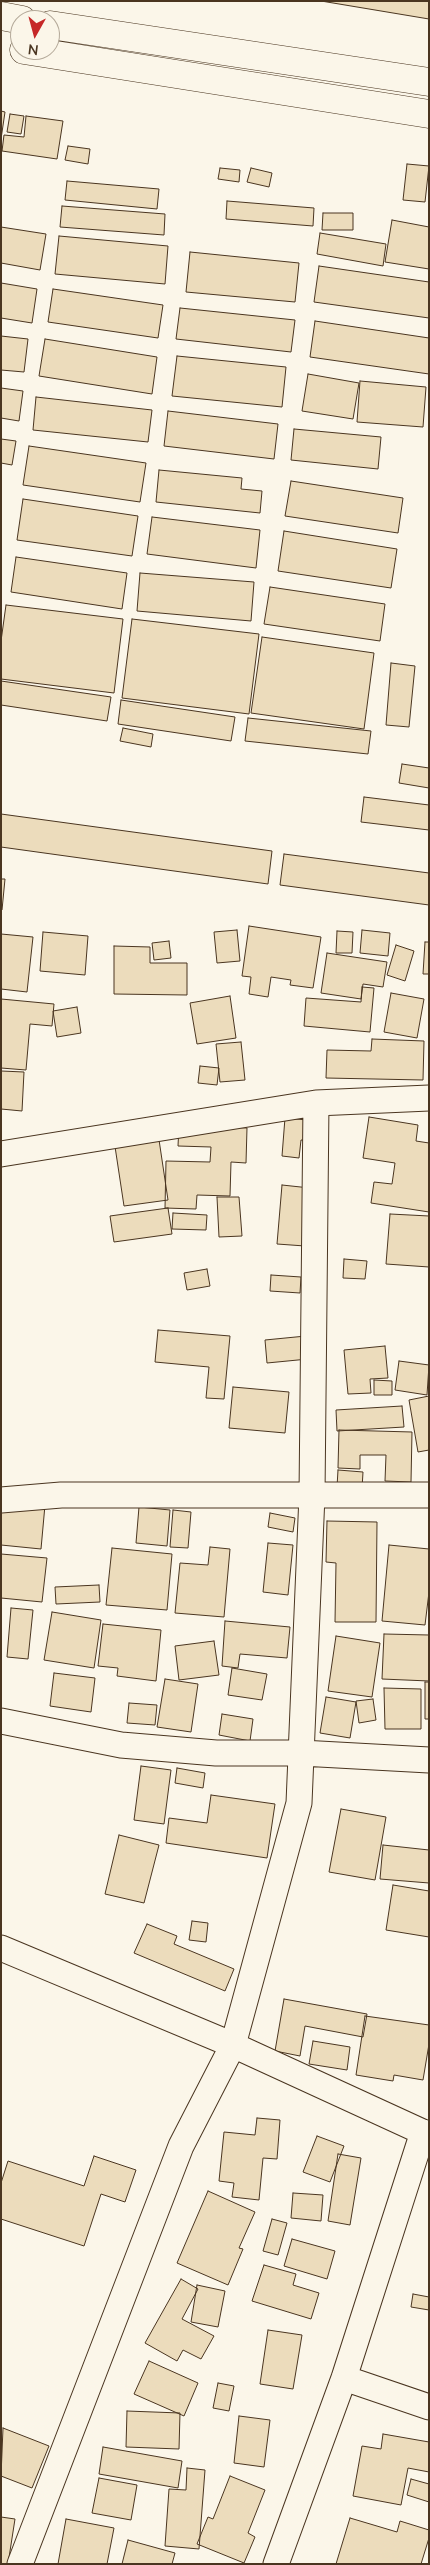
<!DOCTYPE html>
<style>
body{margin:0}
#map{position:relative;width:430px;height:2565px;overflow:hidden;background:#fbf6e9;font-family:"Nunito Sans",sans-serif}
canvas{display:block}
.frame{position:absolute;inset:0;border:2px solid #4a3520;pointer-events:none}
.north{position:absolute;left:10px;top:10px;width:50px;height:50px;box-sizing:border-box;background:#fbf6e9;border:1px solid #b4a999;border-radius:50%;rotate:187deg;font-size:14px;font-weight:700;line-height:20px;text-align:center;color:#4a3520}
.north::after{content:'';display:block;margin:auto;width:18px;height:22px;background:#c62828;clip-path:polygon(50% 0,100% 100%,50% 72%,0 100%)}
</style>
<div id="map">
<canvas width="430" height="2565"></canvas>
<div class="frame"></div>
<div class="north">N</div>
</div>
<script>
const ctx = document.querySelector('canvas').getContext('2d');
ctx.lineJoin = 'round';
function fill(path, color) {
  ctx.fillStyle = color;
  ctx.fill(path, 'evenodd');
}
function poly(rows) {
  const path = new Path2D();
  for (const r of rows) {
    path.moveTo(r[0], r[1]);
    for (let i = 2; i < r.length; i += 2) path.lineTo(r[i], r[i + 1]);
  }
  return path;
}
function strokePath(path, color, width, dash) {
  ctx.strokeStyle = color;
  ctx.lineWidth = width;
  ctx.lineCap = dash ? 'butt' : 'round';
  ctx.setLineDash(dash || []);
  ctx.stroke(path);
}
const building = poly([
 [321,1,429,1,429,19,321,1],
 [1,111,5,112,1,139,1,111],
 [10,114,24,116,21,134,7,132,10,114],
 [26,116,63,121,57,159,2,151,4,135,24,137,26,116],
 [68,146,90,149,88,164,65,160,68,146],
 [407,164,429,166,425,202,403,200,407,164],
 [220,168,240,170,239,182,218,179,220,168],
 [251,168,272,173,269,187,247,182,251,168],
 [67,181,159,189,157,209,65,200,67,181],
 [227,201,314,208,313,226,226,219,227,201],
 [62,206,165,214,164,235,60,227,62,206],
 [323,213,353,213,353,230,322,230,323,213],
 [392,220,429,227,429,269,385,262,392,220],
 [1,227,46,234,40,270,1,263,1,227],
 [320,233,386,244,383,266,317,254,320,233],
 [59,236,168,246,165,284,55,274,59,236],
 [190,252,299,263,295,302,186,292,190,252],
 [319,266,429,282,429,318,314,302,319,266],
 [1,283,37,289,32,323,1,318,1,283],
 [53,289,163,305,158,338,48,322,53,289],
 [180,308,295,320,291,352,176,339,180,308],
 [315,321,429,338,429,374,310,357,315,321],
 [1,336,28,339,24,372,1,370,1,336],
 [45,339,157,357,152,394,39,376,45,339],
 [177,356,286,367,282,407,172,396,177,356],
 [308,374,359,383,353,419,302,411,308,374],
 [360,381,426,387,423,427,357,422,360,381],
 [1,388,23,391,19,421,1,418,1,388],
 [36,397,152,410,148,442,33,430,36,397],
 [168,411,278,424,274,459,164,446,168,411],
 [294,429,381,437,378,469,291,460,294,429],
 [1,439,16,441,12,465,1,463,1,439],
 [29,446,146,463,140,502,23,485,29,446],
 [159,470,242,478,241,489,262,491,260,513,156,502,159,470],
 [291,481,403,498,398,533,285,516,291,481],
 [23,499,138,516,132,556,17,540,23,499],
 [152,517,260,530,256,568,147,554,152,517],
 [284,531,397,549,391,588,278,571,284,531],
 [16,557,127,573,122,609,11,592,16,557],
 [140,573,254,582,251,621,137,611,140,573],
 [270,587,385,604,380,641,264,624,270,587],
 [6,605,123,619,114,693,1,679,1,641,6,605],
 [132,619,259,634,249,714,122,698,132,619],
 [262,637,374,653,364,729,251,713,262,637],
 [391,663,415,666,409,727,386,725,391,663],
 [1,681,111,697,107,721,1,705,1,681],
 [121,700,235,717,231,741,118,724,121,700],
 [248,718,371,731,368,754,245,741,248,718],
 [123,728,153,734,151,747,120,741,123,728],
 [402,764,429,768,429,788,399,783,402,764],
 [364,797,429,805,429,830,361,822,364,797],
 [1,814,272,851,268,884,1,847,1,814],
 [284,854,429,873,429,905,280,885,284,854],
 [1,879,5,879,2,910,1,910,1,879],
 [249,926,321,937,313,988,290,985,291,980,271,977,268,997,249,994,251,977,242,976,249,926],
 [237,930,240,961,217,963,214,932,237,930],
 [362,930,390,933,388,956,360,953,362,930],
 [337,931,353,932,352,953,336,953,337,931],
 [43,932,88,936,85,975,40,971,43,932],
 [1,934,33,937,27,992,1,989,1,934],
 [169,941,171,958,154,960,152,943,169,941],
 [425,942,429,942,429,974,423,974,425,942],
 [396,945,414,951,405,981,387,975,396,945],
 [114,946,150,947,150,963,187,963,187,995,114,994,114,946],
 [327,953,387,962,383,987,363,984,361,999,321,993,327,953],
 [362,987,374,988,370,1032,304,1026,306,998,361,1002,362,987],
 [391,993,424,999,417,1038,384,1032,391,993],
 [230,996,236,1038,197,1044,190,1003,230,996],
 [1,999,54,1004,52,1026,30,1024,26,1070,1,1068,1,999],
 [77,1007,81,1033,57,1037,53,1011,77,1007],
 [372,1039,424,1041,423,1080,326,1078,327,1050,371,1051,372,1039],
 [241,1042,245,1080,220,1082,216,1044,241,1042],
 [200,1066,219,1068,217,1085,198,1083,200,1066],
 [1,1071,24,1072,22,1111,1,1109,1,1071],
 [369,1117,418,1125,416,1141,429,1143,429,1212,371,1203,374,1182,392,1184,395,1163,363,1158,369,1117],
 [285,1118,319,1121,318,1141,301,1140,299,1158,282,1156,285,1118],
 [179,1125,247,1128,246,1163,231,1162,230,1196,197,1195,196,1209,165,1208,166,1161,210,1162,211,1147,178,1146,179,1125],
 [158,1133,168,1200,124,1206,114,1140,158,1133],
 [282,1185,310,1188,305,1246,277,1244,282,1185],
 [217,1197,239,1197,242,1236,219,1237,217,1197],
 [168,1208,172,1234,114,1242,110,1216,168,1208],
 [173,1213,207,1215,206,1230,172,1229,173,1213],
 [390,1214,429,1216,429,1267,386,1264,390,1214],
 [344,1259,367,1261,365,1279,343,1278,344,1259],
 [207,1269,210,1286,187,1290,184,1273,207,1269],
 [271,1275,301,1277,300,1293,270,1291,271,1275],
 [158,1330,230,1336,224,1399,206,1398,209,1367,155,1362,158,1330],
 [306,1336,308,1359,267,1363,265,1340,306,1336],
 [385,1346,388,1378,370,1379,371,1393,348,1394,344,1350,385,1346],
 [399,1361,429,1365,427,1395,395,1390,399,1361],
 [374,1380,392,1381,392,1395,374,1395,374,1380],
 [233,1387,289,1392,285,1433,229,1428,233,1387],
 [429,1396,429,1450,418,1452,409,1400,429,1396],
 [402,1406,404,1427,337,1431,336,1410,402,1406],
 [339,1430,412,1432,411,1482,385,1481,386,1455,360,1455,360,1469,338,1468,339,1430],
 [338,1470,363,1472,362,1489,337,1487,338,1470],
 [1,1501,45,1505,41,1549,1,1545,1,1501],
 [139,1507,170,1510,167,1546,136,1543,139,1507],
 [173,1510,191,1512,188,1548,170,1547,173,1510],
 [270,1513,295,1518,293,1532,268,1527,270,1513],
 [327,1521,377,1522,376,1622,335,1622,336,1563,326,1562,327,1521],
 [268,1543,293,1545,288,1595,263,1592,268,1543],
 [389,1545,429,1549,429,1592,425,1625,382,1621,389,1545],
 [210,1547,230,1549,224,1617,175,1613,180,1563,208,1565,210,1547],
 [112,1548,172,1554,167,1610,106,1605,112,1548],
 [1,1554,47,1558,42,1602,1,1598,1,1554],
 [99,1585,100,1602,56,1604,55,1587,99,1585],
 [11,1608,33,1610,28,1659,7,1657,11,1608],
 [52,1612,101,1620,94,1668,44,1660,52,1612],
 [225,1621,290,1627,287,1658,240,1654,238,1668,222,1666,225,1621],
 [103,1624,161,1630,156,1681,117,1676,118,1668,98,1666,103,1624],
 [384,1634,429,1635,429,1681,382,1679,384,1634],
 [336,1636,380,1643,372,1697,328,1691,336,1636],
 [214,1641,219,1675,179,1680,175,1646,214,1641],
 [232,1668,267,1674,262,1700,228,1695,232,1668],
 [54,1673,95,1678,91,1712,50,1706,54,1673],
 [165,1679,198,1684,191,1732,157,1727,165,1679],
 [425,1682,429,1682,429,1719,425,1719,425,1682],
 [384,1688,421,1689,421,1729,385,1729,384,1688],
 [326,1697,356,1702,350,1738,320,1733,326,1697],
 [373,1699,376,1720,359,1723,356,1701,373,1699],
 [129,1703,157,1705,155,1725,127,1723,129,1703],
 [222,1714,253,1719,250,1741,219,1735,222,1714],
 [141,1766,171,1770,164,1824,134,1820,141,1766],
 [177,1768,205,1773,203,1788,175,1783,177,1768],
 [211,1795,275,1804,267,1858,166,1843,169,1818,207,1823,211,1795],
 [341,1809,386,1817,375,1880,329,1872,341,1809],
 [119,1835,159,1845,144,1903,105,1894,119,1835],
 [383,1845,429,1850,429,1883,380,1879,383,1845],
 [393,1885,429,1891,429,1937,386,1930,393,1885],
 [192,1921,208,1923,206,1942,189,1940,192,1921],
 [147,1924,177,1936,174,1944,234,1969,225,1991,134,1953,147,1924],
 [284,1999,367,2014,363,2037,305,2026,300,2056,275,2051,284,1999],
 [365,2016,429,2025,429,2044,423,2080,394,2075,393,2081,356,2075,365,2016],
 [313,2041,350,2047,347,2070,309,2064,313,2041],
 [257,2118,280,2120,277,2159,263,2158,259,2200,232,2197,234,2183,219,2181,224,2132,255,2135,257,2118],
 [317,2136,344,2146,330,2182,303,2172,317,2136],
 [338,2154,361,2158,350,2225,328,2221,338,2154],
 [94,2156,136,2170,125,2202,101,2194,84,2246,1,2219,1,2183,8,2161,84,2186,94,2156],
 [208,2191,255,2212,239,2248,243,2249,228,2285,177,2263,208,2191],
 [293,2193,323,2195,321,2221,291,2218,293,2193],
 [272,2219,287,2223,278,2255,263,2251,272,2219],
 [292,2239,335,2251,327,2279,284,2266,292,2239],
 [264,2265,296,2274,293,2285,319,2293,311,2319,252,2301,264,2265],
 [181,2279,198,2289,182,2319,214,2336,201,2359,183,2350,177,2361,145,2343,181,2279],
 [197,2285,225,2291,218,2327,191,2322,197,2285],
 [413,2294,429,2297,429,2310,411,2307,413,2294],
 [268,2330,302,2335,293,2389,260,2384,268,2330],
 [149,2361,198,2383,184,2416,134,2394,149,2361],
 [218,2383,234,2386,229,2411,213,2408,218,2383],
 [127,2411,180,2413,179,2449,126,2447,127,2411],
 [239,2416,270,2420,264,2467,234,2463,239,2416],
 [3,2428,49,2446,32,2488,1,2476,3,2428],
 [383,2434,429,2442,429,2472,408,2468,401,2505,353,2496,362,2446,381,2449,383,2434],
 [103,2447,182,2461,178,2488,99,2474,103,2447],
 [187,2468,205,2470,199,2549,165,2546,169,2489,186,2490,187,2468],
 [230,2476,265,2490,248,2533,255,2537,244,2563,197,2544,208,2517,213,2519,230,2476],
 [99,2478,137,2485,131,2520,92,2513,99,2478],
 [411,2479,429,2484,429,2502,407,2495,411,2479],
 [1,2517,15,2519,8,2564,1,2564,1,2517],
 [350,2518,397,2532,400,2521,429,2530,429,2538,421,2564,336,2564,350,2518],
 [66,2519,114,2528,107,2564,58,2564,66,2519],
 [128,2540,175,2553,172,2564,122,2564,128,2540]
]);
const street = poly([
 [1,1154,316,1103,429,1098],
 [1,1500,61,1495,429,1495],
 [1,1721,121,1745,216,1753,301,1753,429,1760],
 [1,1948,233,2045,429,2135],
 [344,2378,429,2407],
 [20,2564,181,2146,233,2045,299,1803,312,1495,316,1103],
 [276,2564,344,2378,423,2132]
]);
const primary = poly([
 [1,16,22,20],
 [50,25,429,82],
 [24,50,429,114]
]);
fill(building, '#ecdcbc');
strokePath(building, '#4a3520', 1);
strokePath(street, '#4a3520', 27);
strokePath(primary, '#4a3520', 29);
strokePath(street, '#fbf6e9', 25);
strokePath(primary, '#fbf6e9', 28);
</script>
